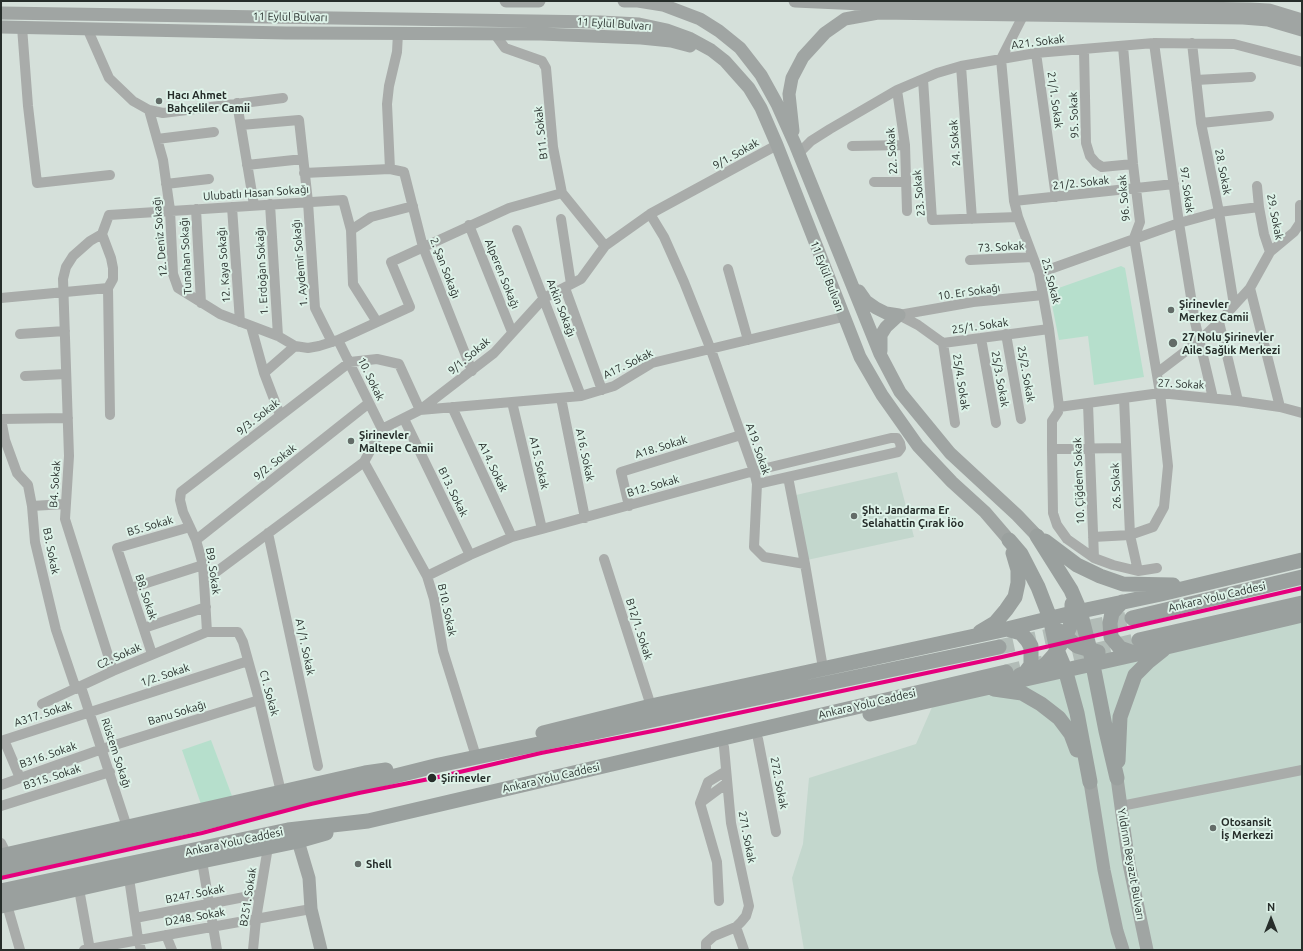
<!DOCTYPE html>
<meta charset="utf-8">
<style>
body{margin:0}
#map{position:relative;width:1303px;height:951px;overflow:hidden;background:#d5e0da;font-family:Ubuntu,sans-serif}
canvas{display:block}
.frame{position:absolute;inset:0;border:2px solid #262d2a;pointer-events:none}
.north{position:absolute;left:1251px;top:899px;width:40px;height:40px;-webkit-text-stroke:3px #ddf2e8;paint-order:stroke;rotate:0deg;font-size:11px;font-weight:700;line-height:16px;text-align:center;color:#262d2a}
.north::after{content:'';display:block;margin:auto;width:14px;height:18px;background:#262d2a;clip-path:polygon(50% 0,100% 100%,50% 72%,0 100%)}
</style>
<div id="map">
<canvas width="1303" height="951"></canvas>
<div class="frame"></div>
<div class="north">N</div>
</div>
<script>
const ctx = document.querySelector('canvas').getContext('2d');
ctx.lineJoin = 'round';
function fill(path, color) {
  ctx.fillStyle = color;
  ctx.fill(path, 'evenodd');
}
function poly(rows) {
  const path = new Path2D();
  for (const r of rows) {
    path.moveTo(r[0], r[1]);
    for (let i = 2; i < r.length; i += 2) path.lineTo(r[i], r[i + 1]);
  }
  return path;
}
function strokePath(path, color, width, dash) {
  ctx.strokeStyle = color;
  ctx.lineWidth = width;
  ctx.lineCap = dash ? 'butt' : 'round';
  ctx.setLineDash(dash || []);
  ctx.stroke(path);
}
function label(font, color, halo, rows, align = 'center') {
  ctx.font = font + ' Ubuntu,sans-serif';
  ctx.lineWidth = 4;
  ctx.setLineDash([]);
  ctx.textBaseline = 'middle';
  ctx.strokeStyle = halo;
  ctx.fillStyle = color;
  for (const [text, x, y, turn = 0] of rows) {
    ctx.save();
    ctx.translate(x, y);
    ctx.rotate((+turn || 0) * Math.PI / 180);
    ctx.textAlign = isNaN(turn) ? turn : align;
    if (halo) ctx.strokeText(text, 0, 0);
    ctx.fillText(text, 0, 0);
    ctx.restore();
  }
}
const built = poly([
 [897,472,914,537,807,560,796,495],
 [1302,619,1302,950,804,950,792,878,803,844,809,778,916,744,933,705]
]);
const green = poly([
 [1121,266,1125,268,1144,377,1094,385,1088,336,1059,340,1050,295,1053,290],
 [211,740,232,796,202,807,182,750]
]);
const highwayTunnel = poly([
 [999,647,1132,618],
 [1006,672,1139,640]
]);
const minor = poly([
 [1026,10,1001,59,1014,201,1018,217,1039,273,1049,329,1059,407,1058,412,1052,421,1052,449,1053,513,1057,525,1067,539,1094,558,1113,565,1138,571,1157,568],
 [22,27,28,106,37,183,110,175],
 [87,28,109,78,133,101,149,110,163,160,170,210,173,274,178,288,220,314,278,336,295,346,308,348,319,346,338,340,410,307,391,262,509,208,562,193],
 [494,33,505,48,542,61,546,68,553,147,562,193,605,246],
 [1154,43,1179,223,1195,322,1213,398],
 [1192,43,1201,123,1219,212,1234,305],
 [1084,50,1086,143,1090,156,1096,163,1102,167,1133,164],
 [1036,53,1056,197],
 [961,66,972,219],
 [923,79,932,220,1018,217],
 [1196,80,1251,77],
 [897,90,905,145,907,211],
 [237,103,254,205],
 [149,110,163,113,283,98],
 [1201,123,1269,116],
 [241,125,299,120,308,202,315,308,332,342],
 [157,139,214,132],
 [852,146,905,145],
 [798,154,811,141,830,129,897,90,937,73,961,66,1036,53,1154,43,1234,44,1302,62],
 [247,165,303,159],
 [390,169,387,104,389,86,397,52,398,33],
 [304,173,390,169,404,172,423,247,472,371],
 [874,182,906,182],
 [166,184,209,179],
 [1257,186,1259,207,1264,234,1270,252],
 [1014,201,1174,184],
 [270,204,278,336],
 [232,207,240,322],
 [196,209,201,303],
 [650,214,664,237,684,282,711,350,754,471,757,484,754,547,764,557,805,564,823,668],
 [561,219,571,284],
 [469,225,512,332],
 [351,230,371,217,413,206],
 [517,230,581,396],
 [102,234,90,241,73,256,66,267,63,279,69,456,65,519,113,671],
 [970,260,1033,257],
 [728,269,748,340],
 [1039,273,1179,223,1219,212,1259,207],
 [108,288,113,279,113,268,111,258,102,234,109,215,343,200,351,230,353,284,377,322],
 [108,288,110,415],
 [565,288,602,390],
 [1250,288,1280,407],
 [1,298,108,288],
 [899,315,918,325,943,343,1049,329],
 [899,315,973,302,1043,295],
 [1219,322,1238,401],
 [251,326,264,373,280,415],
 [20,334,65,331],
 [1006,334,1021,419],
 [981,338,996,423],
 [338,340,382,429],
 [943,343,955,423],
 [264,373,295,346],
 [1157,373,1199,341,1219,322,1250,288,1270,252,1294,232,1300,223,1300,205],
 [25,376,66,374],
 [561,398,585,518],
 [1124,398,1130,535,1138,571],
 [512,402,542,529],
 [1088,404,1094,558],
 [452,407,512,537],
 [1059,407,1160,393,1238,401,1280,407,1302,413],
 [68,418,1,419,5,440,17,473,28,485,32,506,35,542,56,630,76,689],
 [404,419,470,555],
 [1052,449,1126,448],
 [364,462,427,576,434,599,443,651,474,750],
 [788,477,805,564],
 [32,506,65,504],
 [629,506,621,472,741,435],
 [268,533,318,766],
 [1093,537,1130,535,1153,527,1164,507,1168,466,1160,393,1134,238,1140,222,1133,164,1123,46],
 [196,540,369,403],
 [604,559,651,706],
 [427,576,470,555,512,537,542,529,754,471,891,438,897,438,900,443,901,448,898,452,757,484],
 [204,581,364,462,382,429,420,410,494,353,544,298,581,279,605,246,650,214,777,145],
 [131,588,203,565],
 [144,628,206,607],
 [207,632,203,565,196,540,183,512,180,500,181,492,350,362,377,359,399,364,420,410,581,396,614,386,652,363,843,317],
 [152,654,117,548,190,527],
 [81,687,127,827],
 [42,704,113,671,207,632,238,632,243,642,259,700,281,792],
 [758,739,776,832],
 [20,778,4,740,248,661],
 [1,785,102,749,259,700],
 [700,803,727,783],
 [1,806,110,772],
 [1121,806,1302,770],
 [1,843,7,855],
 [202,861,217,950],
 [129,878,138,939,141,950],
 [79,889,90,950],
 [719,901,717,862,700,803,708,782,726,771],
 [7,905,20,950],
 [135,918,260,894],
 [736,927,744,950],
 [166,935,172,950],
 [84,950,311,909],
 [253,950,256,919,268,847],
 [706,950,706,943,714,936,736,927,741,922,746,916,749,906,731,823,724,747]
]);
const major = poly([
 [506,1,539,1],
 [624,1,638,1,663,5,700,19,719,31,740,48,761,75,777,104,795,144,880,354,900,392,950,453,1017,515,1037,536],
 [795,1,862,4,1029,5,1250,9,1269,10,1302,20],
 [1,13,600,22,639,24,667,30,689,38,711,50,725,61,749,88,761,108,777,145,860,357,882,395,918,446,952,482,985,512,1009,540],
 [1,27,286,33,541,34,641,38,671,41,690,46],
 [793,131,789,94,792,78,803,57,825,33,845,19,878,13,1243,18,1268,20,1302,30],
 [859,291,866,301,876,308,886,313,899,315],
 [881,351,881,335,886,327,899,315],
 [1117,778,1129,864,1147,950],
 [1090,782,1104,870,1117,931,1123,950],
 [298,841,309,878,311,909,321,950]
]);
const highway = poly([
 [1037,536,1071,590,1080,611,1090,650,1106,731,1117,778],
 [1009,540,1021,554,1038,587,1050,618,1057,650,1065,669,1077,713,1090,782],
 [1045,541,1077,565,1100,576,1123,584,1173,585],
 [1122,602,1112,613,1110,623,1111,637,1120,648,1137,654],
 [1132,618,1302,577],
 [1007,629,1021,633,1027,640,1031,646,1031,665,1025,673,1020,675],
 [1059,631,1077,646,1098,652],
 [980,632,995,623,1006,610,1015,597,1018,583,1018,570,1013,553],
 [1139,640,1302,603],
 [1030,674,1045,665,1054,655,1065,637,1072,622,1072,604],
 [994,689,1022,693,1041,704,1059,718,1071,734,1077,750],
 [870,714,1137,654,1302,615],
 [543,733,651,706,1007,629,1072,613,1161,594,1302,560],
 [1118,761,1120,717,1135,675,1148,662,1163,650],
 [1,856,365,773,386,770],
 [1,869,161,833,351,787,439,765,999,647],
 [1,891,288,830,368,821,1006,672],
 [1,906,202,861,298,841,326,833]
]);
const metro1 = poly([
 [1,878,202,833,311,804,359,793,434,778,541,753,663,729,1002,657,1302,588]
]);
const markers = [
 [159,101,4,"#636c68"],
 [1171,310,4,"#636c68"],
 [1173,343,5,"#636c68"],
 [351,441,4,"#636c68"],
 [854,516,4,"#636c68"],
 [432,778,5,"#262d2a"],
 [1213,828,4,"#636c68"],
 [358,864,4,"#636c68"]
];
const streetNames = [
 ["11 Eylül Bulvarı",290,17,1],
 ["11 Eylül Bulvarı",614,24,4],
 ["A21. Sokak",1038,42,-7],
 ["21/1. Sokak",1055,100,82],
 ["95. Sokak",1074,115,-92],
 ["B11. Sokak",541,133,-96],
 ["24. Sokak",955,143,-94],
 ["22. Sokak",892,151,-94],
 ["9/1. Sokak",736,154,-29],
 ["28. Sokak",1223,172,79],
 ["21/2. Sokak",1081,183,-6],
 ["97. Sokak",1187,190,82],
 ["Ulubatlı Hasan Sokağı",256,193,-4],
 ["23. Sokak",919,193,-95],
 ["96. Sokak",1124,198,-95],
 ["29. Sokak",1275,217,79],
 ["12. Deniz Sokağı",160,237,-95],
 ["73. Sokak",1001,247,-3],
 ["Tunahan Sokağı",186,256,-93],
 ["1. Aydemir Sokağı",300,263,-95],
 ["12. Kaya Sokağı",224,265,-94],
 ["2. Şan Sokağı",445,268,69],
 ["1. Erdoğan Sokağı",262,271,-93],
 ["Alperen Sokağı",502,274,68],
 ["11 Eylül Bulvarı",827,276,69],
 ["25. Sokak",1051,281,76],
 ["10. Er Sokağı",969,292,-8],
 ["Arkin Sokağı",561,308,69],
 ["25/1. Sokak",980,326,-8],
 ["9/1. Sokak",469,356,-40],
 ["A17. Sokak",628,364,-26],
 ["25/2. Sokak",1026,374,80],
 ["10. Sokak",371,379,64],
 ["25/3. Sokak",1000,379,80],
 ["25/4. Sokak",961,382,81],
 ["27. Sokak",1181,384,3],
 ["9/3. Sokak",258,417,-38],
 ["A18. Sokak",661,447,-17],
 ["A19. Sokak",758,449,71],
 ["A16. Sokak",585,455,78],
 ["9/2. Sokak",275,462,-38],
 ["A15. Sokak",539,463,77],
 ["A14. Sokak",493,467,65],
 ["10. Çiğdem Sokak",1079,481,-92],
 ["B4. Sokak",55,484,-86],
 ["B12. Sokak",653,486,-16],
 ["26. Sokak",1116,486,-93],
 ["B13. Sokak",453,492,64],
 ["B5. Sokak",150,526,-16],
 ["B3. Sokak",51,551,79],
 ["B9. Sokak",213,571,82],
 ["B8. Sokak",146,597,72],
 ["Ankara Yolu Caddesi",1217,597,-13],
 ["B10. Sokak",447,610,78],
 ["B12/1. Sokak",639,629,72],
 ["A1/1. Sokak",305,647,78],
 ["C2. Sokak",119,656,-24],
 ["1/2. Sokak",165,675,-18],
 ["C1. Sokak",269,693,75],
 ["Ankara Yolu Caddesi",867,704,-13],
 ["Banu Sokağı",177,713,-17],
 ["A317. Sokak",43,714,-18],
 ["Rüstem Sokağı",116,753,72],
 ["B316. Sokak",48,755,-19],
 ["B315. Sokak",52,777,-18],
 ["Ankara Yolu Caddesi",551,778,-13],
 ["272. Sokak",779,783,79],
 ["271. Sokak",747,837,79],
 ["Ankara Yolu Caddesi",234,842,-12],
 ["Yıldırım Beyazıt Bulvarı",1131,864,80],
 ["B247. Sokak",195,894,-11],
 ["B251. Sokak",248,897,-81],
 ["D248. Sokak",195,917,-10]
];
const poiNames = [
 ["Hacı Ahmet",167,95],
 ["Bahçeliler Camii",167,108],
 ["Şirinevler",1179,304],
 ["Merkez Camii",1179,317],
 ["27 Nolu Şirinevler",1182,337],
 ["Aile Sağlık Merkezi",1182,350],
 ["Şirinevler",359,435],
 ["Maltepe Camii",359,448],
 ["Şht. Jandarma Er",862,510],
 ["Selahattin Çırak İöo",862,523],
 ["Otosansit",1221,822],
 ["İş Merkezi",1221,835],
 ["Shell",366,864]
];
const stopNames = [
 ["Şirinevler",441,778]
];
fill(built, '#c3d7cd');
fill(green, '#b6dfcc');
strokePath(highwayTunnel, '#b2bcb7', 15, [15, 8]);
strokePath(minor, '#a9acaa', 10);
strokePath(major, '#a0a5a3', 13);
strokePath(highway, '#9aa09e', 15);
strokePath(metro1, '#e5007d', 4);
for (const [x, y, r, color] of markers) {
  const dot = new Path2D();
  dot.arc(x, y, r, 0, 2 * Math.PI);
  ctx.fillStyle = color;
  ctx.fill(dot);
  strokePath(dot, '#ddf2e8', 1.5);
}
label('11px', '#262d2a', '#ddf2e8', streetNames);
label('bold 11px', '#262d2a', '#ddf2e8', poiNames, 'left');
label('bold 11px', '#262d2a', '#ddf2e8', stopNames, 'left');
</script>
